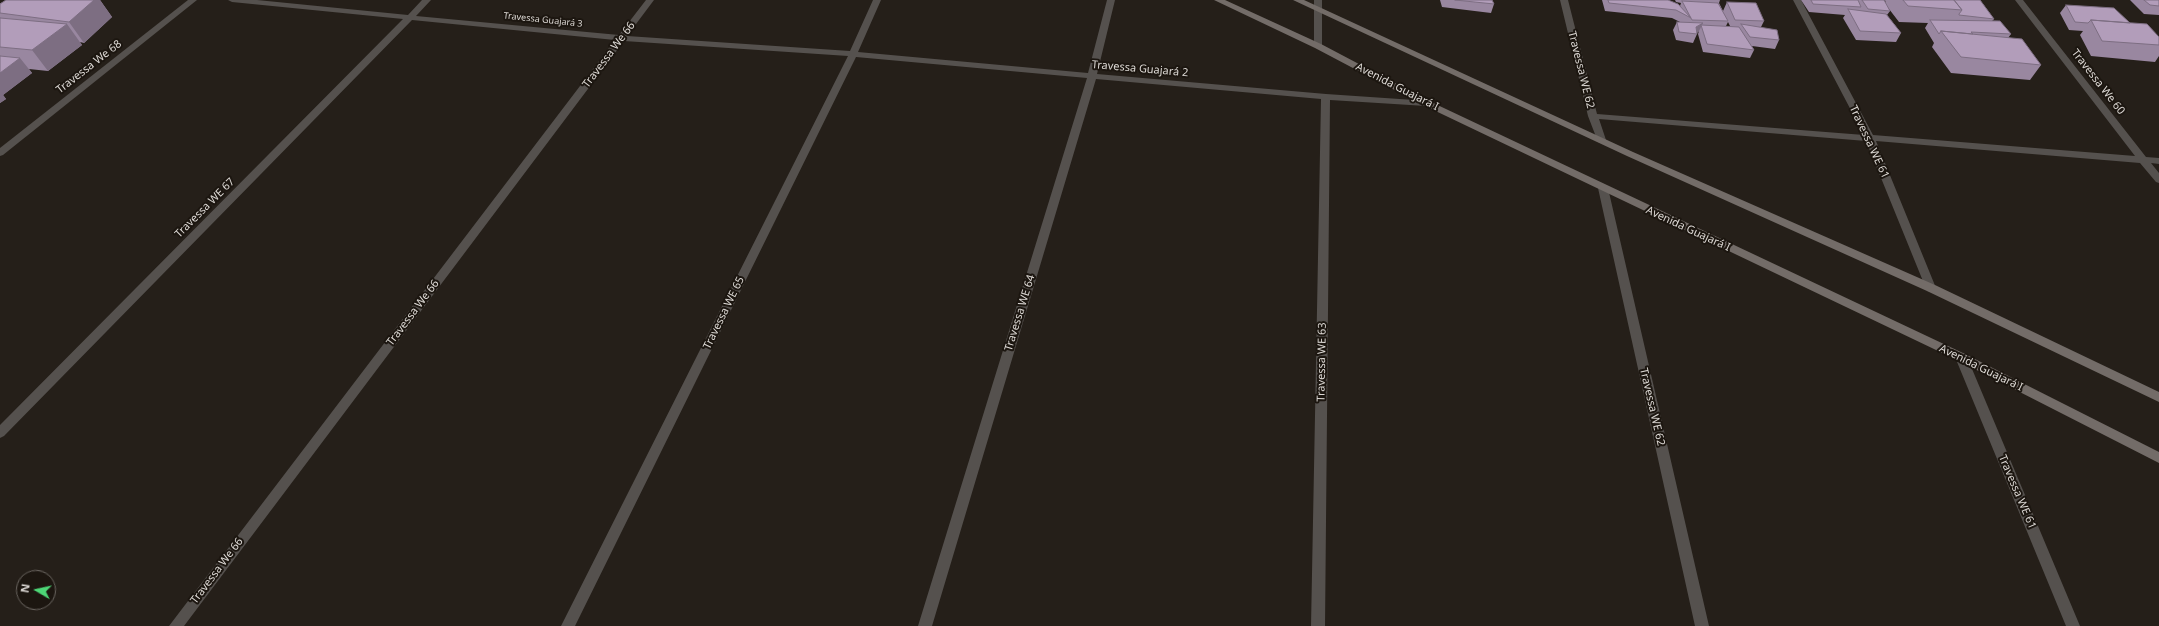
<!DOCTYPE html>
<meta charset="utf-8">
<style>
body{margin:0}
#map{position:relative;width:2159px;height:626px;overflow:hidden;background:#251f19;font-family:"Noto Sans",sans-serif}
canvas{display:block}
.north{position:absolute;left:16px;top:570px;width:40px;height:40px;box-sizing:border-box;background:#1c1610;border:1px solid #69645f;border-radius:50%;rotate:279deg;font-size:11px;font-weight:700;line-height:16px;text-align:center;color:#ddd9d5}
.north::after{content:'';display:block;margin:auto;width:14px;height:18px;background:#4dd676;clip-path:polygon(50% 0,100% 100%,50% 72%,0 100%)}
</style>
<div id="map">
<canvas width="2159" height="626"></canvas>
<div class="north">N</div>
</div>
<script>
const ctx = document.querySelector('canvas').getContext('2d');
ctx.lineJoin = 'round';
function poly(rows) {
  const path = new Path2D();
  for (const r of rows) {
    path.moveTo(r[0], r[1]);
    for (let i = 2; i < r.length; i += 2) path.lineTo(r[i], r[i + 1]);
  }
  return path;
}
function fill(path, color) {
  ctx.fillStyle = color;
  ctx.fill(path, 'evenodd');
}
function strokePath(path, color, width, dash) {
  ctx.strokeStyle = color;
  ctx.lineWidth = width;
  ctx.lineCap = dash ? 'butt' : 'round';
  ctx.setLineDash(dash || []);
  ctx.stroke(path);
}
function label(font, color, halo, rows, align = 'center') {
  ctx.font = font + ' "Noto Sans",sans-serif';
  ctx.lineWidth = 4;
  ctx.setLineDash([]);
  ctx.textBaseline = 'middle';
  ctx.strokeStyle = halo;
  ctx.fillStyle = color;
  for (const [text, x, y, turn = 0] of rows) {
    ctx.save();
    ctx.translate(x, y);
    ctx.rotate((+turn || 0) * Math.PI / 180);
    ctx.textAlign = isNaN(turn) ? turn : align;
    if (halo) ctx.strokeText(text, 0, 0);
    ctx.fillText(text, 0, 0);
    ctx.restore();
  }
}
const minor = poly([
 [228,0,257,0,408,15,422,0,431,0,416,16,619,35,646,0,654,0,627,36,850,51,873,0,881,0,858,52,1088,73,1107,0,1115,0,1097,74,1326,94,1429,101,1431,103,1426,106,1330,100,1325,626,1311,626,1321,99,1096,79,932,626,918,626,1087,78,856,57,575,626,561,626,848,56,624,41,184,626,169,626,615,40,412,20,4,436,0,438,0,425,403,19,232,2,228,0],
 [1314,0,1322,0,1322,46,1318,49,1314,46,1314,0],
 [1560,0,1568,0,1597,114,1864,135,1793,0,1801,0,1873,135,2135,156,2015,0,2023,0,2146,157,2159,158,2159,164,2151,163,2159,173,2159,183,2156,182,2140,163,1876,141,1936,288,1931,292,1927,291,1866,141,1599,119,1606,140,1601,143,1598,142,1588,116,1560,0],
 [1603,185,1608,188,1709,626,1695,626,1598,188,1603,185],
 [1961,353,1965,354,1967,357,2080,626,2066,626,1955,357,1957,354,1961,353]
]);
const tertiary = poly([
 [188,0,197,0,3,155,0,156,0,148,188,0]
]);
const secondary = poly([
 [1214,0,1225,0,1321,44,1429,101,1965,354,2159,452,2159,463,1957,360,1423,105,1315,48,1214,0],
 [1293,0,1304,0,1633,152,1935,285,2159,392,2159,402,1927,291,1627,156,1293,0]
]);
const wall = poly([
 [6,0,100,0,112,17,84,43,80,42,82,45,48,71,29,69,32,73,3,95,6,99,0,103,0,3,1,3],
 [1440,0,1492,0,1494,4,1491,13,1442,7],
 [1602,0,1668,0,1680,6,1681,3,1676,2,1675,0,1720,0,1719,3,1723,11,1727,2,1764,21,1761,27,1779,40,1775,49,1752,46,1754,50,1750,58,1703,52,1698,34,1699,31,1697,33,1697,34,1693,43,1676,40,1673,30,1677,22,1680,22,1672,18,1605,11],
 [1728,22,1730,26,1726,26],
 [1801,0,1884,0,1886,4,1885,0,1980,0,1994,19,1992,21,2011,34,2008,38,2041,65,2030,80,1951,73,1932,47,1934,43,1925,28,1928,23,1899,22,1886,5,1890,11,1887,15,1901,33,1896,42,1856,40,1843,18,1845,15,1809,12],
 [2130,0,2159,0,2159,15,2144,14],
 [2066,5,2130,23,2159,37,2159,56,2155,62,2091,56,2080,35,2083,31,2069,30,2060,13]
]);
const shadedWall = poly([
 [94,0,100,0,112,17,84,43,69,22],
 [1703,23,1699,31,1695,34,1696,27],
 [67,24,82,45,48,71,32,50],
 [20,58,32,73,3,95,6,99,0,103,0,73]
]);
const building = poly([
 [6,0,94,0,69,22,0,13,0,4,6,0],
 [1455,0,1492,0,1494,4,1455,0],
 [1608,0,1668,0,1678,4,1691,18,1676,10,1609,3,1608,0],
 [1811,0,1858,0,1861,7,1813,4,1811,0],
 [1862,0,1884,0,1890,11,1868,9,1862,0],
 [1903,0,1954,0,1962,10,1908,6,1903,0],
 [1954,0,1980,0,1994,19,1959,15,1959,14,1962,10,1954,0],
 [2144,0,2159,0,2159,6,2150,5,2144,0],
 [1682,1,1718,3,1728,21,1692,20,1682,1],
 [1727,2,1756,3,1764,21,1735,20,1727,2],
 [2066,5,2114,8,2130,23,2091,20,2088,23,2075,22,2066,5],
 [1848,9,1886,14,1901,33,1860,31,1848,9],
 [0,18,67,24,32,50,0,47,0,18],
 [1930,20,2000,21,2011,34,1971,32,1973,34,1941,31,1939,34,1930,20],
 [2091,20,2147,24,2159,37,2159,45,2102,41,2091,20],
 [1677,22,1703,23,1696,27,1697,34,1679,32,1677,22],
 [1741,24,1777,30,1779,40,1750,37,1741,24],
 [1701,25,1739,27,1754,50,1707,44,1701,25],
 [1941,31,2022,39,2041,65,1961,57,1941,31],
 [0,56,20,58,0,73,0,56]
]);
const farStreetnames = [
 ["Travessa Guajará 3",543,20,6]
];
const streetNames = [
 ["Travessa We 66",609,55,-53],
 ["Travessa We 68",89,67,-38],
 ["Travessa Guajará 2",1140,69,5],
 ["Travessa WE 62",1581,70,76],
 ["Travessa We 60",2098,82,52],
 ["Avenida Guajará I",1397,87,27],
 ["Travessa WE 61",1869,142,65],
 ["Travessa WE 67",205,208,-45],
 ["Avenida Guajará I",1688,229,25],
 ["Travessa We 66",413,313,-53],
 ["Travessa WE 65",724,313,-64],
 ["Travessa WE 64",1020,313,-73],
 ["Travessa WE 63",1322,362,-89],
 ["Avenida Guajará I",1981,368,26],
 ["Travessa WE 62",1652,407,77],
 ["Travessa WE 61",2017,492,67],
 ["Travessa We 66",217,571,-53]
];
fill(minor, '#55514e');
fill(tertiary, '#55514e');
fill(secondary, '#736c68');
fill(wall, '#9987a0');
fill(shadedWall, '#7d6e82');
fill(building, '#b29dba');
strokePath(building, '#7d6e82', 1);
label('9px', '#ddd9d5', '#1c1610', farStreetnames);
label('11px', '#ddd9d5', '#1c1610', streetNames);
</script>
